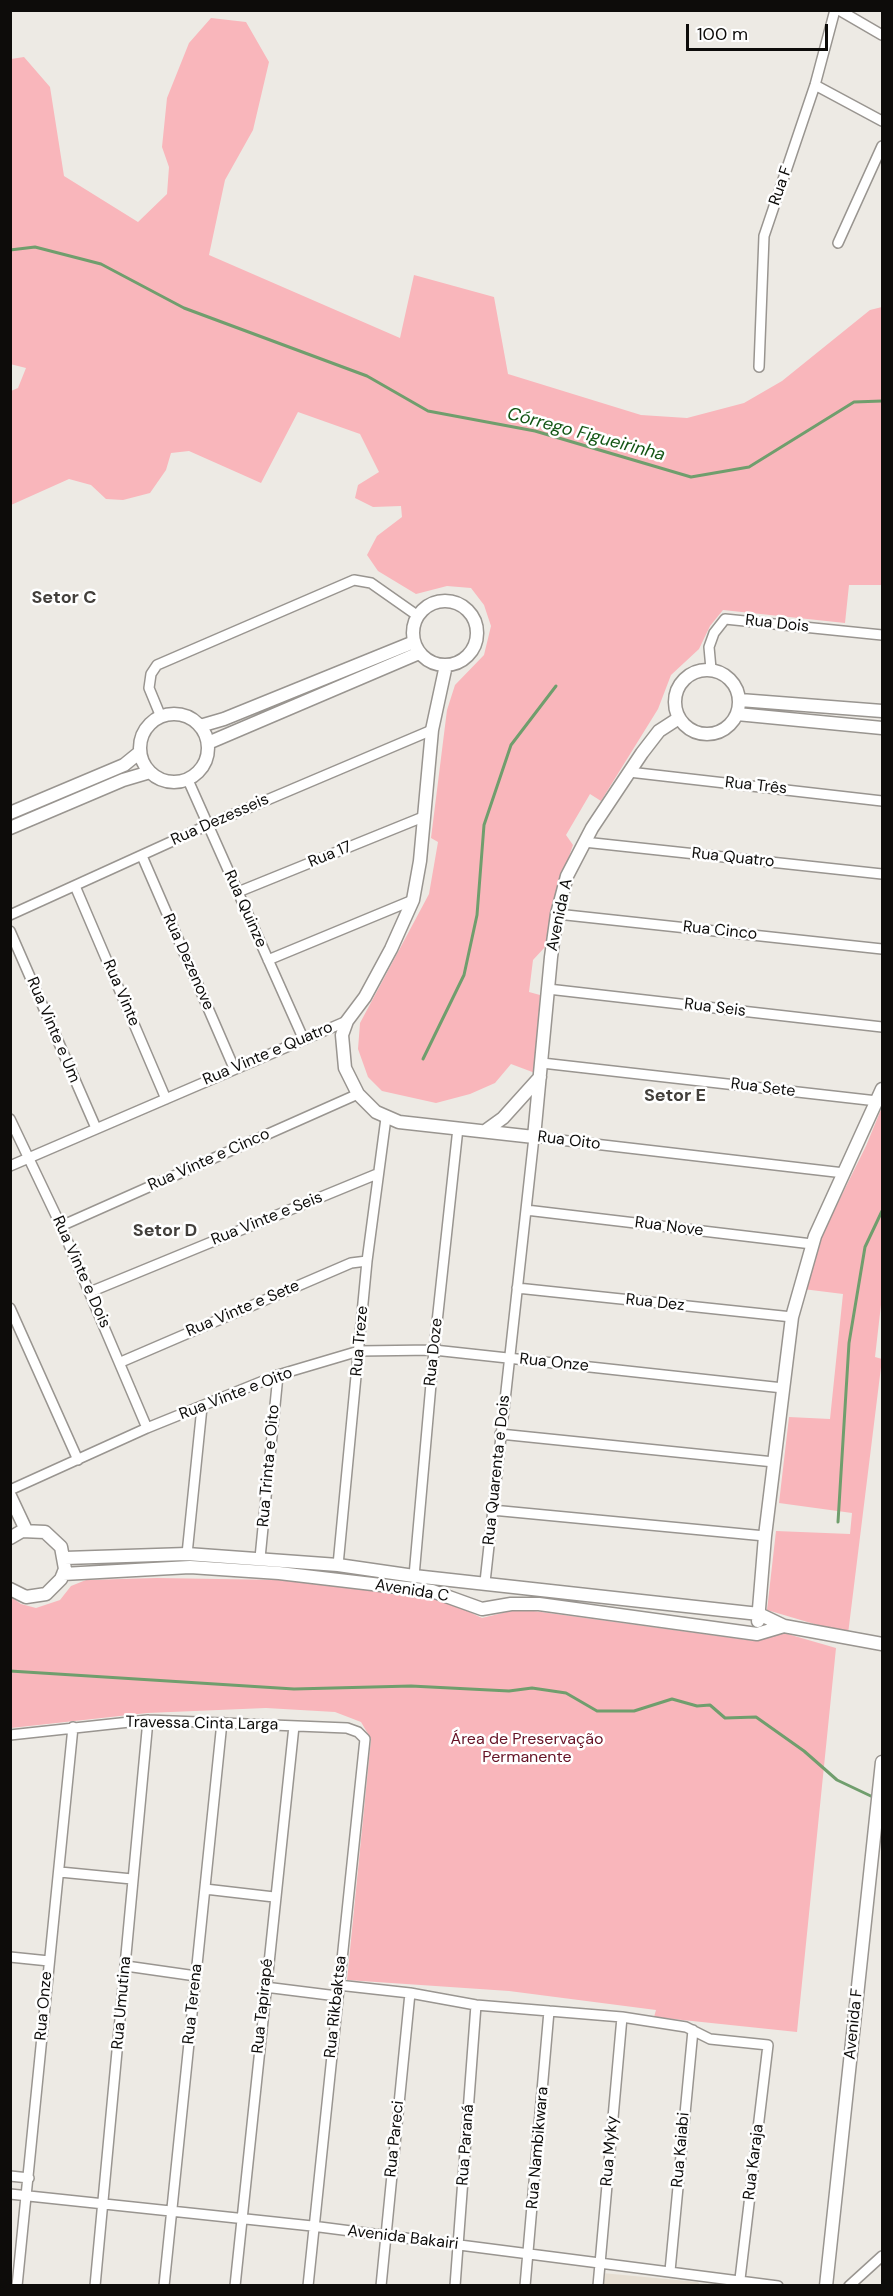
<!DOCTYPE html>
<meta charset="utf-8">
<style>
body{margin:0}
#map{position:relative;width:893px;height:2296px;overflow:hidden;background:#edeae4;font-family:"DM Sans",sans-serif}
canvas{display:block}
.frame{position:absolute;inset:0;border:12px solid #0d0c0a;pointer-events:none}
.scale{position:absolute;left:686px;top:24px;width:142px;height:27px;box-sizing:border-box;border:3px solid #0d0c0a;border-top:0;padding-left:8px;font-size:18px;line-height:21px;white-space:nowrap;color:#0d0c0a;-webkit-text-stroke:4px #fff;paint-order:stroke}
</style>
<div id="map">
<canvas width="893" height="2296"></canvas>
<div class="frame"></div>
<div class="scale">100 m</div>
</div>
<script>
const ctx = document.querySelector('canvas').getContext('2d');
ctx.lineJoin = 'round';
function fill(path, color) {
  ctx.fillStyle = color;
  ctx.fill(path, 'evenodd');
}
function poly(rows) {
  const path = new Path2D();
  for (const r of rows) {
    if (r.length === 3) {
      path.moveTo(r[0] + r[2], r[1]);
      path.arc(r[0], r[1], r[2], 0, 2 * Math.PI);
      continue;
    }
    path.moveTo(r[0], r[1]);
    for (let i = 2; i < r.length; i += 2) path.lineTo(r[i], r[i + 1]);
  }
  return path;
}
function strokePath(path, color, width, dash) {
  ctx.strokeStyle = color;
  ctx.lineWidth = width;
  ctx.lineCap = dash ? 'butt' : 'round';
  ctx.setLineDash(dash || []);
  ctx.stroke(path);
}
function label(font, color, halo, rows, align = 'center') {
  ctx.font = font + ' "DM Sans",sans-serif';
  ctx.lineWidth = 5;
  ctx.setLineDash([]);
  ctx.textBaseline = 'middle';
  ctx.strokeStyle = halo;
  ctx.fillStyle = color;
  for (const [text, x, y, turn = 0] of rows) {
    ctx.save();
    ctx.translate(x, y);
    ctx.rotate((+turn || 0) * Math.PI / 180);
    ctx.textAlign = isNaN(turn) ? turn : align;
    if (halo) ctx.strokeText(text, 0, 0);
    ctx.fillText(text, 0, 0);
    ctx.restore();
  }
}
const built = poly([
 [602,2273,698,2282,700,2285,601,2286]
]);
const green = poly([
 [211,18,246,22,269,62,253,130,225,180,209,255,400,338,414,275,494,297,508,374,641,415,687,418,744,403,782,381,870,310,882,307,881,585,849,585,845,623,723,610,710,626,699,649,671,675,658,709,601,801,590,794,566,835,573,845,552,906,545,947,533,960,529,992,540,995,535,1073,511,1064,495,1083,470,1094,436,1103,382,1091,368,1077,358,1049,360,1023,429,894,438,842,431,838,447,710,455,685,484,655,491,626,484,605,471,588,447,586,416,594,378,571,367,555,377,536,402,517,401,506,373,507,355,498,358,485,379,472,360,434,298,412,261,483,189,451,171,453,166,470,150,493,123,500,106,499,91,485,69,479,11,505,11,391,18,388,26,368,10,364,11,59,24,57,50,87,64,176,138,222,167,194,169,167,162,147,167,98,189,43],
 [882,1107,882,1296,875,1357,882,1359,848,1634,767,1610,776,1531,850,1534,852,1513,779,1503,789,1417,830,1419,843,1294,803,1289,817,1245,866,1146],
 [157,1578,280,1580,440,1598,482,1618,519,1609,755,1641,784,1633,836,1648,797,2032,654,2017,656,2010,509,1991,347,1980,371,1739,361,1722,335,1712,266,1708,147,1713,11,1728,11,1597,21,1604,36,1608,60,1600,71,1586,86,1580]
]);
const stream = poly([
 [10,250,35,247,101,264,184,308,367,376,428,411,535,431,691,477,749,467,854,402,882,401],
 [423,1059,464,975,477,915,484,825,511,745,556,686],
 [838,1522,849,1343,865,1247,882,1211],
 [10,1671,294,1689,411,1686,509,1691,532,1688,566,1693,597,1711,634,1711,672,1699,697,1706,710,1705,725,1718,756,1717,804,1751,837,1780,875,1798]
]);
const street = poly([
 [839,10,882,35],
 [815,85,882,121],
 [838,243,882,146],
 [759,367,764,236,815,85,835,10],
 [711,669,709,647,714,633,725,619,882,635],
 [161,717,149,688,151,674,157,665,354,580,371,583,418,616],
 [629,772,882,801],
 [188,780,303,1038],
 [584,842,882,874],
 [142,856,234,1068],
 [75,886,166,1099],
 [238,892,423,817],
 [557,914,882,949],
 [10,915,208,825,432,730],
 [10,931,96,1128],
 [268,960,413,900],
 [548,989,882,1027],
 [542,1063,877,1101],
 [10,1119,61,1226,147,1428],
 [10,1166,347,1021],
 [526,1210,812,1244],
 [61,1226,358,1094],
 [517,1288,792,1317],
 [90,1292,377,1174],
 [10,1308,78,1460],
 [121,1362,351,1263,367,1261],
 [500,1434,774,1462],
 [10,1490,147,1428,278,1375,359,1351,434,1350,783,1388],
 [492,1510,765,1536],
 [187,1554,202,1407],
 [260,1558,278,1375],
 [338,1565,367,1261,386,1118],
 [414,1576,434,1350,458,1128],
 [485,1582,534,1137,844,1173],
 [10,1735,148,1720,347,1728,358,1732,365,1739,308,2286],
 [60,1872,132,1879],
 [205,1889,274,1897],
 [10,1957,49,1961],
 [126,1966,196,1976],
 [338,1985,410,1993,476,2005,622,2017,686,2027,710,2039,768,2045,740,2279],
 [265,1987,337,1996],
 [10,2176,29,2178],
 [10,2194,312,2226,778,2286],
 [670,2271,693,2030],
 [17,2286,73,1727],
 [95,2286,148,1720],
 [164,2286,222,1722],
 [235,2286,294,1726],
 [381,2286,410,1993],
 [455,2286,476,2005],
 [525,2286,549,2011],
 [598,2286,622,2017],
 [849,2286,882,2256]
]);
const secondary = poly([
 [445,633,32],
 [446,665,432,730,420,861,413,900,391,949,365,997,347,1021,342,1035,345,1068,358,1094,376,1112,399,1122,534,1137,551,957,557,914,567,876,592,828,642,753,659,731,679,718],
 [707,702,32],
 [740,700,882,711],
 [737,714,882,728],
 [174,748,34],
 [200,726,224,719,414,642],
 [208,743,419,653],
 [10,813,124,765,140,752],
 [10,828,123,780,150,772],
 [485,1131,503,1118,540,1077],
 [10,1496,26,1530],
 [10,1538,22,1531,45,1532,61,1547,65,1569,61,1579,46,1594,26,1597,10,1589],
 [65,1558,187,1554,338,1565,414,1576,759,1614,784,1626,882,1644],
 [63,1574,190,1567,279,1573,432,1591,482,1609,511,1604,539,1604,757,1634,784,1626],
 [758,1621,765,1536,792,1317,815,1236,882,1089],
 [826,2286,882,1762]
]);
const streetNames = [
 ["Rua F",781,186,-71],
 ["Rua Dois",777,624,6],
 ["Rua Três",756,786,6],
 ["Rua Dezesseis",220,820,-24],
 ["Rua 17",330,855,-22],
 ["Rua Quatro",733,858,6],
 ["Rua Quinze",245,909,66],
 ["Avenida A",560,915,-78],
 ["Rua Cinco",720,931,6],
 ["Rua Dezenove",188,962,66],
 ["Rua Vinte",121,993,67],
 ["Rua Seis",715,1008,7],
 ["Rua Vinte e Um",53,1030,67],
 ["Rua Vinte e Quatro",268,1054,-23],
 ["Rua Sete",763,1088,7],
 ["Rua Oito",569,1141,7],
 ["Rua Vinte e Cinco",209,1160,-24],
 ["Rua Vinte e Seis",267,1219,-22],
 ["Rua Nove",669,1227,7],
 ["Rua Vinte e Dois",81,1272,66],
 ["Rua Dez",655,1303,6],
 ["Rua Vinte e Sete",243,1309,-23],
 ["Rua Treze",360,1341,-85],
 ["Rua Doze",434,1352,-84],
 ["Rua Onze",554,1363,6],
 ["Rua Vinte e Oito",236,1394,-21],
 ["Rua Trinta e Oito",269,1466,-85],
 ["Rua Quarenta e Dois",497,1470,-84],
 ["Avenida C",412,1591,9],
 ["Travessa Cinta Larga",202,1724,1],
 ["Rua Umutina",122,2003,-85],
 ["Rua Terena",193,2004,-84],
 ["Rua Onze",44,2006,-85],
 ["Rua Tapirapé",263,2006,-84],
 ["Rua Rikbaktsa",336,2007,-84],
 ["Avenida F",854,2024,-84],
 ["Rua Pareci",395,2139,-84],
 ["Rua Paraná",466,2145,-86],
 ["Rua Nambikwara",538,2148,-85],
 ["Rua Kaiabi",681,2150,-85],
 ["Rua Myky",610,2151,-85],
 ["Rua Karaja",754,2162,-83],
 ["Avenida Bakairi",403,2238,7]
];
const parkNames = [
 ["Área de Preservação",527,1740],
 ["Permanente",527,1758]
];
const waterNames = [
 ["Córrego Figueirinha",586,435,15]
];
const neighbourhoodNames = [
 ["Setor C",64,598],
 ["Setor E",675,1096],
 ["Setor D",165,1231]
];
fill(built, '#e6ded2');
fill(green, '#f9b6bb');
strokePath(stream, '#709e6d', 3);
strokePath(street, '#999590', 12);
strokePath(secondary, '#999590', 15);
strokePath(street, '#fff', 9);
strokePath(secondary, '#fff', 12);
label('16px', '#0d0c0a', '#fff', streetNames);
label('16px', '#651225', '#fff', parkNames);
label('italic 18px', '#135514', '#fff', waterNames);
label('bold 18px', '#423f3b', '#fff', neighbourhoodNames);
</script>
